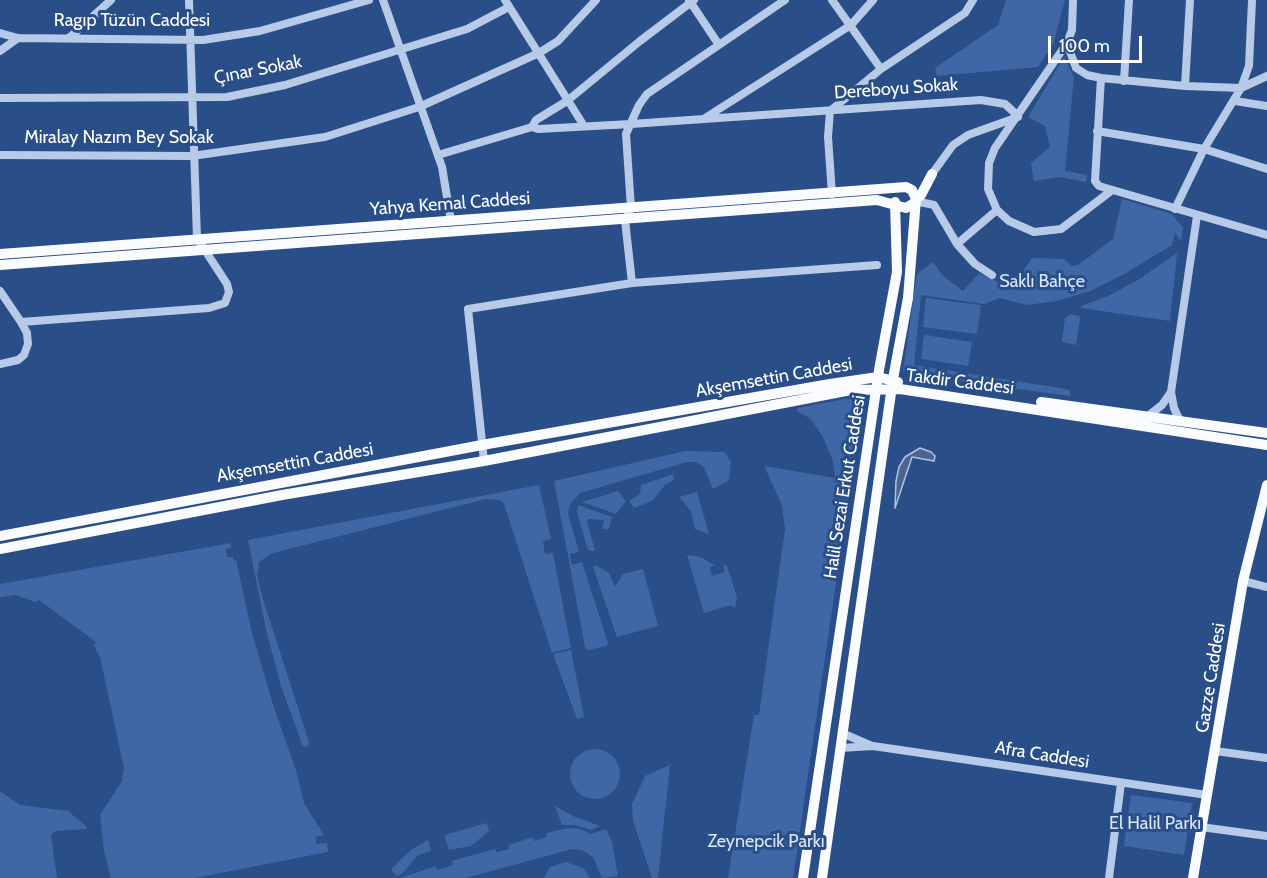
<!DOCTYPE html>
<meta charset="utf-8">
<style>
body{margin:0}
#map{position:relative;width:1267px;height:878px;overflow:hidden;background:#2a4e88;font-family:Cabin,sans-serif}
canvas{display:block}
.scale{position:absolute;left:1048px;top:36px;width:94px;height:27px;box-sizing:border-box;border:3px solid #fff;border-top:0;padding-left:8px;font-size:18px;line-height:21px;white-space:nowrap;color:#fff;-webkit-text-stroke:4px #2a4e88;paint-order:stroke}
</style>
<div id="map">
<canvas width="1267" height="878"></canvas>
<div class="scale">100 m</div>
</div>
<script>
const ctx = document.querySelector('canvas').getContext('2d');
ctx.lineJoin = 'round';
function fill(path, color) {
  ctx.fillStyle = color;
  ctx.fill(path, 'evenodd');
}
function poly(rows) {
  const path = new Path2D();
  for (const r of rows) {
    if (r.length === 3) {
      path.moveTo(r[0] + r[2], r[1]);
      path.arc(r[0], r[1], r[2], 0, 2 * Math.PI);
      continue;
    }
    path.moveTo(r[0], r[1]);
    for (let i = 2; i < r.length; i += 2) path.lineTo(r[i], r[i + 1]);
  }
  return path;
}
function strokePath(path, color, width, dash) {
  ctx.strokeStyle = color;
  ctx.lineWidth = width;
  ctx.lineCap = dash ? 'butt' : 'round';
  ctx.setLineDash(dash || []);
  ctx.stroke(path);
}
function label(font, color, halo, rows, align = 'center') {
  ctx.font = font + ' Cabin,sans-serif';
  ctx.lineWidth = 6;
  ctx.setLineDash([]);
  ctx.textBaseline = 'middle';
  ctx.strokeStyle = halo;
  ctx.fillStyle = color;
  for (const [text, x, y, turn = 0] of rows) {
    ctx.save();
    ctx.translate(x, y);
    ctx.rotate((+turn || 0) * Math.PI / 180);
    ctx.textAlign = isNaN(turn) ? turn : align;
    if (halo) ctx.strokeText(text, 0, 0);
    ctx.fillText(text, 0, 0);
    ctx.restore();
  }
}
const green = poly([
 [1006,0,1065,0,1053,44,1038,67,937,76,935,68,998,25],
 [1064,57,1074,77,1065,171,1087,175,1086,182,1060,177,1034,181,1031,163,1050,147,1045,126,1028,117],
 [1122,199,1172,214,1183,228,1181,241,1175,233,1172,245,1124,274,1090,291,1057,301,1027,305,1000,298,984,304,921,295,914,365,1066,389,1070,391,1070,396,914,375,903,371,917,274,933,262,943,276,963,291,979,273,1000,283,1015,283,1032,258,1064,259,1071,266,1078,265,1113,239],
 [1177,253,1170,321,1081,308,1081,306,1108,296,1138,280],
 [926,298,981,305,977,334,923,327],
 [1071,314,1079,316,1080,319,1076,345,1062,342,1065,318],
 [924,335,972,342,968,366,921,359],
 [851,398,859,402,861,411,793,878,728,878,754,715,759,715,785,529,782,505,764,466,835,478,833,461,823,437,811,419,797,411,797,408],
 [685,451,725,452,731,462,729,480,713,489,704,467,696,462,687,462,580,493,570,504,568,513,579,552,570,554,572,565,582,562,608,643,606,646,588,650,585,647,554,481],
 [673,474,674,480,665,485,652,501,634,508,629,501,640,494,641,485],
 [539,485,551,539,543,541,545,554,553,553,571,648,552,653,504,504,500,500,486,499,273,553,259,562,257,575,262,596,309,742,308,746,303,747,281,686,266,630,248,540],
 [618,491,626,501,616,514,582,502],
 [697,492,709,534,695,529,691,511,679,497],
 [578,505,612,517,609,529,602,529,604,520,588,519,587,522,595,550,593,551,588,550,577,512],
 [231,543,231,548,226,549,227,557,233,557,234,561,236,560,252,633,274,708,296,770,304,803,324,835,315,837,317,844,327,843,328,852,195,878,111,878,104,851,100,815,122,781,124,768,100,657,94,646,96,642,39,600,35,602,16,595,0,597,0,584],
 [687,555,701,557,714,565,710,568,712,576,725,572,723,564,727,566,737,597,735,608,731,605,704,613],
 [595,565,609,573,615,587,623,574,643,569,658,626,617,637,593,567],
 [571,650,584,717,577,719,553,654],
 [595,774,25],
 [670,765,658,878,652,878,633,821,632,804,645,776],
 [0,791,20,805,68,811,86,826,87,829,56,831,51,835,57,878,0,878],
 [1131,795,1192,803,1184,855,1124,846],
 [555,806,573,816,600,826,591,830,575,825,562,825],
 [487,823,489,831,471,846,449,850,444,835],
 [568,828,581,829,591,834,606,829,612,842,618,876,602,878,593,857,582,850,572,849,466,878,400,878,436,866,437,870,453,865,452,861,495,849,497,852,509,849,509,845,533,837,534,841,547,837,546,833],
 [428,840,431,851,418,855,402,874,397,876,391,869,411,850],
 [566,862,583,868,590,878,544,878,550,867]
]);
const water = poly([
 [920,448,931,452,935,456,934,461,912,457,895,508,896,481,899,467,905,457,920,448]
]);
const minor = poly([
 [383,0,442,167,451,221],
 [505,0,584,126],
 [689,0,719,45],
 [832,0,881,69],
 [1073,0,1072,30,1067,43,995,148,989,163,988,189,997,210,1009,221,1034,232,1061,229,1111,191],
 [0,33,18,38,203,40,260,31,369,0],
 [69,38,111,0],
 [1067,43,1076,68,1087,75,1101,78,1185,86,1241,88,1267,76],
 [0,51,18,38],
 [1101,78,1095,181,1099,186,1267,235],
 [1124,81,1129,0],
 [1185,86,1190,0],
 [0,98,227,97,285,85,467,29,509,7],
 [1235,101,1267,106],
 [705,118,851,25,873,0],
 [532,127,538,129,631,124,981,100,1005,104,1018,116],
 [1097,131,1204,149,1267,169],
 [0,155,192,156,325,137,419,107,539,53,558,41,596,0],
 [438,155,532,127,536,120,567,101,640,41,694,0],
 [932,174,953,145,968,135,1018,117],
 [832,194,828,137,830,111,881,69,965,13,973,0],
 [915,201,934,205,957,244,975,264,992,275],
 [1175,209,1204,149,1241,88,1249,66,1252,0],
 [957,244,997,210],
 [632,283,625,220,631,208,626,134,639,105,647,94,785,0],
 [0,291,21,322,27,333,28,344,24,355,18,360,0,364],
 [21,322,209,308,225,303,229,292,227,284,197,238,189,0],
 [1148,416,1162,405,1171,392],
 [1180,421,1174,408,1171,392,1197,216],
 [484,461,468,309,632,283,877,265],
 [1243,581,1267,587],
 [842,733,872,746],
 [840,748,873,746,1207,795],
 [1215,751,1267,758],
 [1201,827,1267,836],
 [1109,878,1121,783]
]);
const major = poly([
 [916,199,921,195,932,174],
 [0,254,906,187,912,190,916,199,908,298,893,379,822,878],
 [0,265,877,200,906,208,914,203],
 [1041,402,1267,433],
 [0,536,482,445,830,384,878,377,898,382],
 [0,549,282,495,484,461,851,390,900,389,1267,445],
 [803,878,879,370,897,272,895,202],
 [1193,878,1243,581,1267,485]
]);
const streetNames = [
 ["Ragıp Tüzün Caddesi",132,21],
 ["Çınar Sokak",258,70,-11],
 ["Dereboyu Sokak",896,89,-4],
 ["Miralay Nazım Bey Sokak",119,138],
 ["Yahya Kemal Caddesi",450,204,-4],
 ["Akşemsettin Caddesi",774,378,-10],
 ["Takdir Caddesi",960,382,7],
 ["Akşemsettin Caddesi",295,463,-10],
 ["Halil Sezai Erkut Caddesi",845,487,-81],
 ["Gazze Caddesi",1211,678,-81],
 ["Afra Caddesi",1042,755,9]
];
const parkNames = [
 ["Saklı Bahçe",1042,282],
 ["El Halil Parkı",1155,824],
 ["Zeynepcik Parkı",766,842]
];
fill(green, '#3f67a5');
fill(water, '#4c658f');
strokePath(water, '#acc4e8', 1.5);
strokePath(minor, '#b7cae8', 8);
strokePath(major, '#f9fbfe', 10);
label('18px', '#fff', '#2a4e88', streetNames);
label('18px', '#dae6f7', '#2a4e88', parkNames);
</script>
